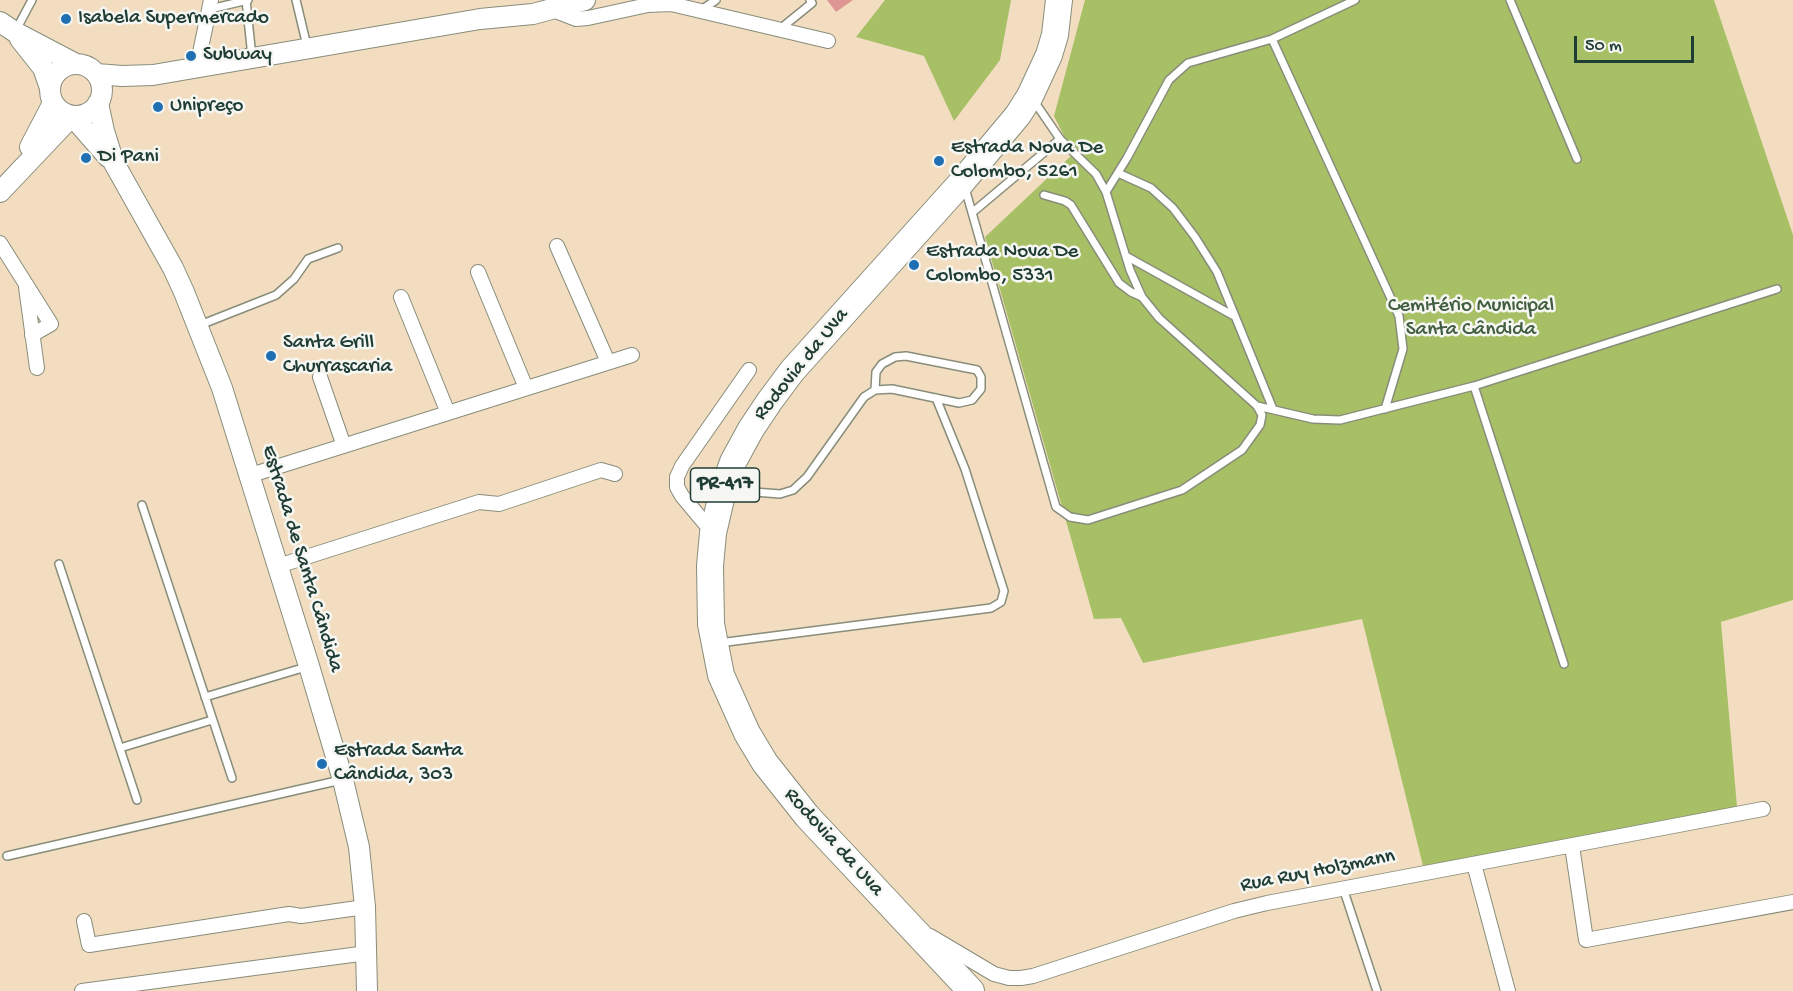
<!DOCTYPE html>
<meta charset="utf-8">
<style>
body{margin:0}
#map{position:relative;width:1793px;height:991px;overflow:hidden;background:#f2ddc1;font-family:"Gochi Hand",sans-serif}
canvas{display:block}
.scale{position:absolute;left:1574px;top:36px;width:120px;height:27px;box-sizing:border-box;border:3px solid #1f3d34;border-top:0;padding-left:8px;font-size:18px;line-height:21px;white-space:nowrap;color:#1f3d34;-webkit-text-stroke:4px #f6f6f2;paint-order:stroke}
</style>
<div id="map">
<canvas width="1793" height="991"></canvas>
<div class="scale">50 m</div>
</div>
<script>
const ctx = document.querySelector('canvas').getContext('2d');
ctx.lineJoin = 'round';
function fill(path, color) {
  ctx.fillStyle = color;
  ctx.fill(path, 'evenodd');
}
function poly(rows) {
  const path = new Path2D();
  for (const r of rows) {
    if (r.length === 3) {
      path.moveTo(r[0] + r[2], r[1]);
      path.arc(r[0], r[1], r[2], 0, 2 * Math.PI);
      continue;
    }
    path.moveTo(r[0], r[1]);
    for (let i = 2; i < r.length; i += 2) path.lineTo(r[i], r[i + 1]);
  }
  return path;
}
function strokePath(path, color, width, dash) {
  ctx.strokeStyle = color;
  ctx.lineWidth = width;
  ctx.lineCap = dash ? 'butt' : 'round';
  ctx.setLineDash(dash || []);
  ctx.stroke(path);
}
function label(font, color, halo, rows, align = 'center') {
  ctx.font = font + ' "Gochi Hand",sans-serif';
  ctx.lineWidth = 5;
  ctx.setLineDash([]);
  ctx.textBaseline = 'middle';
  ctx.strokeStyle = halo;
  ctx.fillStyle = color;
  for (const [text, x, y, turn = 0] of rows) {
    ctx.save();
    ctx.translate(x, y);
    ctx.rotate((+turn || 0) * Math.PI / 180);
    ctx.textAlign = isNaN(turn) ? turn : align;
    if (halo) ctx.strokeText(text, 0, 0);
    ctx.fillText(text, 0, 0);
    ctx.restore();
  }
}
const green = poly([
 [885,0,1011,0,1000,60,954,121,924,56,856,37],
 [1085,0,1714,0,1793,235,1793,600,1721,622,1737,807,1423,866,1362,619,1143,663,1121,618,1094,619,985,237,1073,154,1054,116]
]);
const building = poly([
 [827,0,853,0,836,12]
]);
const lane = poly([
 [246,0,252,57],
 [296,0,307,46],
 [1510,0,1577,159],
 [210,9,248,0],
 [701,10,716,0],
 [780,29,812,3,810,0],
 [16,30,32,0],
 [1272,39,1399,316,1403,349,1385,409],
 [1118,173,1151,188,1173,208,1195,237,1217,272,1273,409],
 [965,188,1056,507,1070,517,1088,520,1182,490,1242,450,1260,425,1262,415,1257,406,1159,318,1142,297,1130,270,1106,192,1096,174,1060,139,1034,101],
 [1106,192,1127,158,1169,80,1188,63,1272,39,1355,0],
 [1044,195,1065,201,1071,205,1119,283,1131,292,1142,297],
 [973,212,1060,139],
 [1126,256,1234,316],
 [200,325,276,295,294,279,308,259,338,248],
 [1474,386,1777,289],
 [1257,406,1313,419,1340,420,1474,386,1564,664],
 [729,490,780,494,793,490,807,477,864,397,875,390,892,389,959,403,972,400,981,389,981,377,977,370,906,356,895,357,882,364,876,372,875,390],
 [142,505,232,778],
 [59,564,137,800],
 [719,643,991,608,1001,602,1004,591,965,469,936,398],
 [205,697,306,667],
 [120,748,212,720],
 [7,856,341,780],
 [1343,888,1377,991]
]);
const street = poly([
 [553,10,576,19,588,18,648,5,671,4,828,41],
 [197,67,211,0],
 [0,243,51,324,32,335],
 [557,246,608,362],
 [478,272,526,388],
 [26,287,37,368],
 [401,297,448,413],
 [320,377,344,446],
 [251,475,632,355],
 [713,533,682,496,677,487,677,477,682,466,749,370],
 [278,566,479,502,499,504,601,470,615,474],
 [1572,846,1586,940,1793,902],
 [1474,864,1508,991],
 [84,921,89,945,289,914,301,916,365,907],
 [930,936,994,974,1009,978,1021,978,1033,976,1234,911,1267,903,1763,809],
 [82,991,367,953]
]);
const secondary = poly([
 [0,22,15,32,76,64],
 [20,39,43,68,50,88],
 [76,90,26],
 [97,74,122,76,153,75,480,19,533,14,585,0],
 [98,103,104,131,114,163,173,268,184,292,222,388,309,666,343,780,359,847,365,907,367,991],
 [72,116,108,157],
 [30,147,53,103],
 [0,192,72,116]
]);
const highway = poly([
 [971,991,807,816,765,763,747,733,721,675,711,624,710,566,713,533,723,490,733,462,751,429,769,402,792,371,961,183,1018,115,1030,96,1049,55,1055,35,1059,0]
]);
const markers = [
 [66,19,6,"#1f6fb2"],
 [191,56,6,"#1f6fb2"],
 [158,107,6,"#1f6fb2"],
 [86,158,6,"#1f6fb2"],
 [939,161,6,"#1f6fb2"],
 [914,265,6,"#1f6fb2"],
 [271,356,6,"#1f6fb2"],
 [322,764,6,"#1f6fb2"]
];
const shields = [
 [725,485,69]
];
const shieldNames = [
 ["PR-417",725,485]
];
const poiNames = [
 ["Isabela Supermercado",78,19],
 ["Subway",203,56],
 ["Unipreço",170,107],
 ["Estrada Nova De",951,149],
 ["Colombo, 5261",951,173],
 ["Di Pani",98,158],
 ["Estrada Nova De",926,253],
 ["Colombo, 5331",926,277],
 ["Santa Grill",283,344],
 ["Churrascaria",283,368],
 ["Estrada Santa",334,752],
 ["Cândida, 303",334,776]
];
const parkNames = [
 ["Cemitério Municipal",1471,307],
 ["Santa Cândida",1471,331]
];
const streetNames = [
 ["Rodovia da Uva",802,365,-51],
 ["Estrada de Santa Cândida",301,559,73],
 ["Rodovia da Uva",833,843,48],
 ["Rua Ruy Holzmann",1318,872,-11]
];
fill(green, '#a7c066');
fill(building, '#dd9692');
strokePath(lane, '#888d7a', 10);
strokePath(street, '#888d7a', 16);
strokePath(secondary, '#888d7a', 22);
strokePath(highway, '#888d7a', 28);
strokePath(lane, '#fff', 7);
strokePath(street, '#fff', 14);
strokePath(secondary, '#fff', 20);
strokePath(highway, '#fff', 26);
for (const [x, y, r, color] of markers) {
  const dot = new Path2D();
  dot.arc(x, y, r, 0, 2 * Math.PI);
  ctx.fillStyle = color;
  ctx.fill(dot);
  strokePath(dot, '#f6f6f2', 2);
}
for (const [x, y, w] of shields) {
  const box = new Path2D();
  box.roundRect(x - w / 2, y - 17, w, 34, 4.5);
  ctx.fillStyle = '#f6f6f2';
  ctx.fill(box);
  strokePath(box, '#1f3d34', 1.5);
}
label('bold 20px', '#1f3d34', null, shieldNames);
label('21px', '#1f3d34', '#f6f6f2', poiNames, 'left');
label('21px', '#415e40', '#f6f6f2', parkNames);
label('21px', '#1f3d34', '#f6f6f2', streetNames);
</script>
